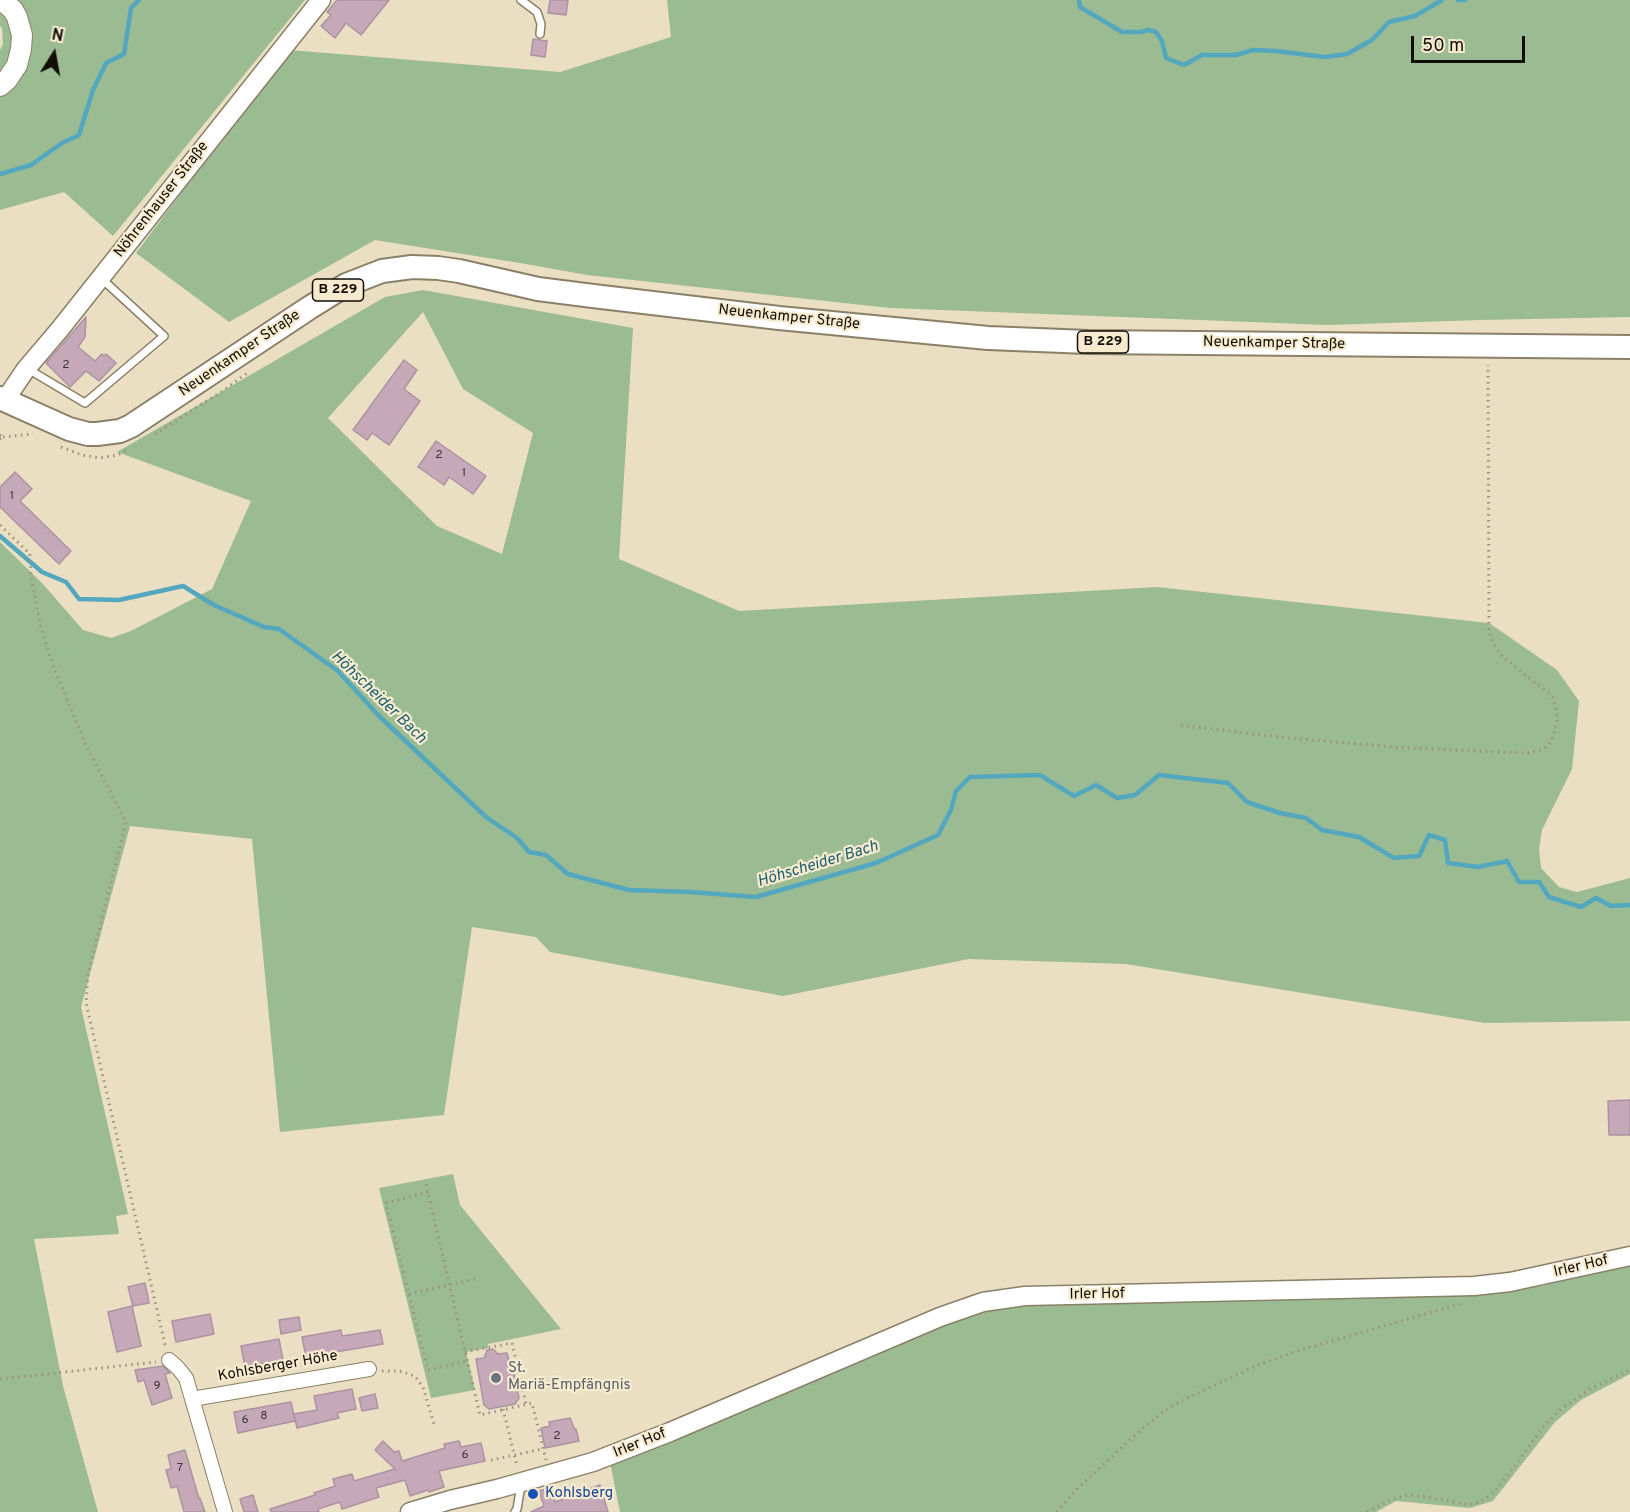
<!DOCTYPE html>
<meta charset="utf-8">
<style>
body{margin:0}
#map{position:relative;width:1630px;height:1512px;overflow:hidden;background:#eadec3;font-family:Overpass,sans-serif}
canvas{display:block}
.north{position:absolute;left:24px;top:24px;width:60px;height:60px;-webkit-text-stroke:4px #f7ebcf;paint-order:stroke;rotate:11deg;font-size:16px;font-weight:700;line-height:24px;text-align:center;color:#120e05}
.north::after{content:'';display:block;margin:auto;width:21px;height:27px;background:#120e05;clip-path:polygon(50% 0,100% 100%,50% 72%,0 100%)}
.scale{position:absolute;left:1411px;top:36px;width:114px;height:27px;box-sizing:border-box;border:3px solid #120e05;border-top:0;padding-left:8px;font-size:18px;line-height:21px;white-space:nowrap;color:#120e05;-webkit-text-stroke:4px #f7ebcf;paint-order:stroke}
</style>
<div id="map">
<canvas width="1630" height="1512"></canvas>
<div class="north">N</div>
<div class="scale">50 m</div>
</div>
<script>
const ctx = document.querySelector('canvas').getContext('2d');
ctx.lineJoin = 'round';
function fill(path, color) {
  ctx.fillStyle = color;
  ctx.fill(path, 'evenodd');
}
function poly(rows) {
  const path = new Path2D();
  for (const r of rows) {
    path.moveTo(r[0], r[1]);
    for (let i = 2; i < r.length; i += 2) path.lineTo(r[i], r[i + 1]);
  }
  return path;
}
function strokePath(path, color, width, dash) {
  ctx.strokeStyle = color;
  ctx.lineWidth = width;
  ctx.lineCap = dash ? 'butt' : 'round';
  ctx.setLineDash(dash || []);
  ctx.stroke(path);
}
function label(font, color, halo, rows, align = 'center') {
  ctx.font = font + ' Overpass,sans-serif';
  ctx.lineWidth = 4.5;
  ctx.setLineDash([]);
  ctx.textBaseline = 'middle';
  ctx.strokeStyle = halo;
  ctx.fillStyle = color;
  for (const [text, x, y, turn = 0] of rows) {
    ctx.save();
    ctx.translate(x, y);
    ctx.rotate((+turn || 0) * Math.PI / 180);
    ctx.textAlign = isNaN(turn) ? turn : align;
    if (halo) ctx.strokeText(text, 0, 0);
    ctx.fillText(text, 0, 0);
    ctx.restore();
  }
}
const green = poly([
 [0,0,305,0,113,236,64,192,0,210,0,50,3,44,2,28,0,26],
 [667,0,1630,0,1630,317,1480,320,1328,325,890,308,587,275,526,264,375,240,229,322,136,253,289,50,560,72,671,37],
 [423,290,633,328,619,559,739,611,1157,587,1489,623,1557,670,1579,701,1572,769,1542,830,1539,849,1541,868,1559,887,1577,892,1630,878,1630,1021,1485,1023,1126,964,969,959,783,996,550,952,536,937,472,927,444,1115,280,1132,252,839,130,826,81,1007,128,1214,116,1216,119,1234,34,1239,63,1386,98,1512,0,1512,0,542,42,583,83,630,111,638,131,631,212,589,251,501,117,452,385,297],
 [423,312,463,389,533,433,502,554,437,526,328,418],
 [453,1174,460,1205,561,1329,488,1344,488,1348,466,1352,475,1390,431,1398,379,1188],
 [1630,1265,1630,1374,1581,1400,1555,1422,1493,1501,1470,1508,1396,1501,1376,1512,620,1512,610,1462,960,1317,1010,1306,1455,1296,1542,1286]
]);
const stream = poly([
 [1079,0,1080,7,1122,32,1141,32,1148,30,1156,32,1162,41,1166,58,1184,65,1202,55,1236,55,1253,50,1275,51,1325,57,1347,54,1372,40,1389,22,1415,16,1442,0],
 [1458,0,1465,0],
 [0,174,31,165,62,143,79,135,93,90,106,63,124,54,131,8,139,0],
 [0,536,42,572,66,582,79,599,119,600,183,586,214,605,264,627,279,629,338,671,379,716,486,817,517,838,529,852,546,855,568,874,629,890,690,892,756,897,876,863,938,835,951,810,956,791,970,777,1040,775,1074,796,1096,785,1117,798,1135,795,1159,775,1228,783,1247,802,1280,813,1306,818,1322,830,1359,837,1394,858,1419,856,1429,835,1445,840,1448,863,1478,867,1507,861,1519,882,1539,882,1549,897,1581,907,1596,898,1611,906,1630,905]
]);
const building = poly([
 [337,0,389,0,361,35,346,23,335,38,321,26,331,15,327,12,337,0],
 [550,0,568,0,566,15,548,13,550,0],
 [533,39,547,41,545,57,531,55,533,39],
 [86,317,85,337,78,347,95,361,102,354,104,356,106,354,116,363,99,381,86,371,70,387,46,363,86,317],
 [404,360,417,370,404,389,420,401,389,445,372,433,367,440,353,430,404,360],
 [436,441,486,476,473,494,449,477,444,485,418,467,436,441],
 [15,472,32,489,20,501,71,551,59,564,0,507,0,487,15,472],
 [1630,1100,1630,1135,1609,1135,1608,1101,1630,1100],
 [145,1283,149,1303,133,1306,128,1287,145,1283],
 [132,1306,141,1346,117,1352,108,1312,132,1306],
 [210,1314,214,1334,176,1342,172,1321,210,1314],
 [299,1317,301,1330,281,1334,279,1320,299,1317],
 [341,1330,342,1336,380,1330,383,1344,306,1357,302,1337,341,1330],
 [279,1339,283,1360,245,1367,241,1346,279,1339],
 [493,1349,498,1354,507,1353,509,1361,512,1363,519,1398,515,1404,489,1409,484,1405,476,1359,484,1358,487,1350,493,1349],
 [163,1366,170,1373,165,1374,172,1398,152,1405,144,1380,138,1382,135,1370,163,1366],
 [352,1389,356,1409,337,1413,339,1418,297,1428,294,1414,317,1410,314,1396,352,1389],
 [375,1394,378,1408,362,1411,359,1398,375,1394],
 [291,1402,295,1421,238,1433,234,1412,291,1402],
 [570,1418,575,1430,576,1429,579,1441,545,1448,541,1428,550,1426,549,1422,570,1418],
 [383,1441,394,1452,399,1451,402,1461,445,1448,444,1444,459,1441,461,1447,481,1443,485,1461,439,1471,444,1487,429,1492,428,1490,410,1496,405,1480,376,1488,379,1497,342,1509,340,1502,318,1509,319,1512,271,1512,270,1509,315,1495,314,1493,335,1486,333,1479,352,1474,354,1481,395,1469,375,1450,383,1441],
 [185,1450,199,1499,200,1498,205,1512,184,1512,177,1486,171,1488,166,1470,171,1469,168,1455,185,1450],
 [600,1485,608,1512,531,1512,544,1506,539,1491,550,1488,555,1502,600,1485],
 [253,1495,258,1512,244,1512,240,1499,253,1495]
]);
const path = poly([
 [155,434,224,390,250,371],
 [0,435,3,437,0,439],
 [3,437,33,434],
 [61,447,82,455,99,458,118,455,129,449],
 [0,525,30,554,31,577,41,628,53,666,86,745,126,822,88,975,86,1003,166,1349],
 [1181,725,1279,737,1407,748,1528,753,1544,749,1549,744,1553,737,1557,722,1557,712,1553,698,1548,693,1502,656,1496,648,1491,639,1489,629,1488,365],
 [426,1184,480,1415,532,1403,546,1460],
 [428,1192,386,1203,428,1370,467,1361],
 [409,1294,475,1279],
 [465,1352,512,1343,526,1404],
 [382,1371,399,1371,415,1376,423,1387,434,1424],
 [0,1379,156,1362],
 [503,1409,517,1466],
 [491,1460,542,1449],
 [1057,1512,1078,1488,1143,1428,1170,1407,1185,1399,1258,1365,1297,1351,1460,1304],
 [1367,1512,1391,1500,1407,1495,1423,1496,1464,1504,1474,1504,1485,1499,1494,1492,1508,1475,1544,1426,1562,1408,1592,1388,1630,1370]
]);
const service = poly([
 [521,0,537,12,541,24,540,34],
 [28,369,85,403,164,336,102,279],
 [515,1512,517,1509,521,1485]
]);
const minor = poly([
 [169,1360,178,1368,186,1378,225,1512],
 [192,1399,369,1369]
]);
const tertiary = poly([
 [5,400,26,369,60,329,321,0],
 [410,1512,450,1500,497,1489,593,1462,670,1432,940,1317,983,1302,1025,1296,1474,1286,1510,1282,1630,1256]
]);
const secondary = poly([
 [0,86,7,80,17,65,21,49,22,35,17,17,13,10,2,0]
]);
const primary = poly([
 [0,398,69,429,88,434,97,434,120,431,131,426,309,308,346,285,382,271,412,267,438,268,459,271,538,289,593,296,779,318,988,338,1088,342,1630,347]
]);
const markers = [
 [496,1378,6,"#6b7280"],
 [533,1494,6,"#1a4fb4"]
];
const numberNames = [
 ["2",66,366],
 ["2",439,456],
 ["1",464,474],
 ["1",12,497],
 ["9",157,1387],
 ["8",264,1417],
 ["6",245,1421],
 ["2",557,1437],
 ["6",465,1456],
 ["7",180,1469]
];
const shields = [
 [338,290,51],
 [1103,342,51]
];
const shieldNames = [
 ["B 229",338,290],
 ["B 229",1103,342]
];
const streetNames = [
 ["Nöhrenhauser Straße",162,200,-52],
 ["Neuenkamper Straße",789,318,6],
 ["Neuenkamper Straße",1274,344,1],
 ["Neuenkamper Straße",240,354,-34],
 ["Irler Hof",1581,1267,-13],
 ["Irler Hof",1097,1295,-1],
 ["Kohlsberger Höhe",278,1367,-10],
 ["Irler Hof",640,1444,-22]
];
const worshipNames = [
 ["St.",508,1369],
 ["Mariä-Empfängnis",508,1386]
];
const transitNames = [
 ["Kohlsberg",545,1494]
];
const waterNames = [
 ["Höhscheider Bach",378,698,44],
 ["Höhscheider Bach",818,865,-17]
];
fill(green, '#9bbb93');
strokePath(stream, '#53a7be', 4.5);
fill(building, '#c5a9b9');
strokePath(building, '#ad93a2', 1.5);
strokePath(service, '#8a8067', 10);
strokePath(minor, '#8a8067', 16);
strokePath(tertiary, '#8a8067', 21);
strokePath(secondary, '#8a8067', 22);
strokePath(primary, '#8a8067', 26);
strokePath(path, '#9b927d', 3, [1.5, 4.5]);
strokePath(service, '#fff', 7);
strokePath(minor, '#fff', 14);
strokePath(tertiary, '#fff', 18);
strokePath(secondary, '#fff', 20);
strokePath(primary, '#fff', 22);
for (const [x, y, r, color] of markers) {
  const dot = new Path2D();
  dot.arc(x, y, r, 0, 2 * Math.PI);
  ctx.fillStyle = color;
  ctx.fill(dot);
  strokePath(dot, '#f7ebcf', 2);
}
label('12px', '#3f3532', null, numberNames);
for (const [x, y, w] of shields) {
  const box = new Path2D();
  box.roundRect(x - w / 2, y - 11, w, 22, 4.5);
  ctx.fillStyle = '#f7ebcf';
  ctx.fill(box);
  strokePath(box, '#120e05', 1.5);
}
label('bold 14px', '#120e05', null, shieldNames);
label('15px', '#120e05', '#f7ebcf', streetNames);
label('15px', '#5b616d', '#f7ebcf', worshipNames, 'left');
label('15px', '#164399', '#f7ebcf', transitNames, 'left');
label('italic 16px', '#1a5e6f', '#f7ebcf', waterNames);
</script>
